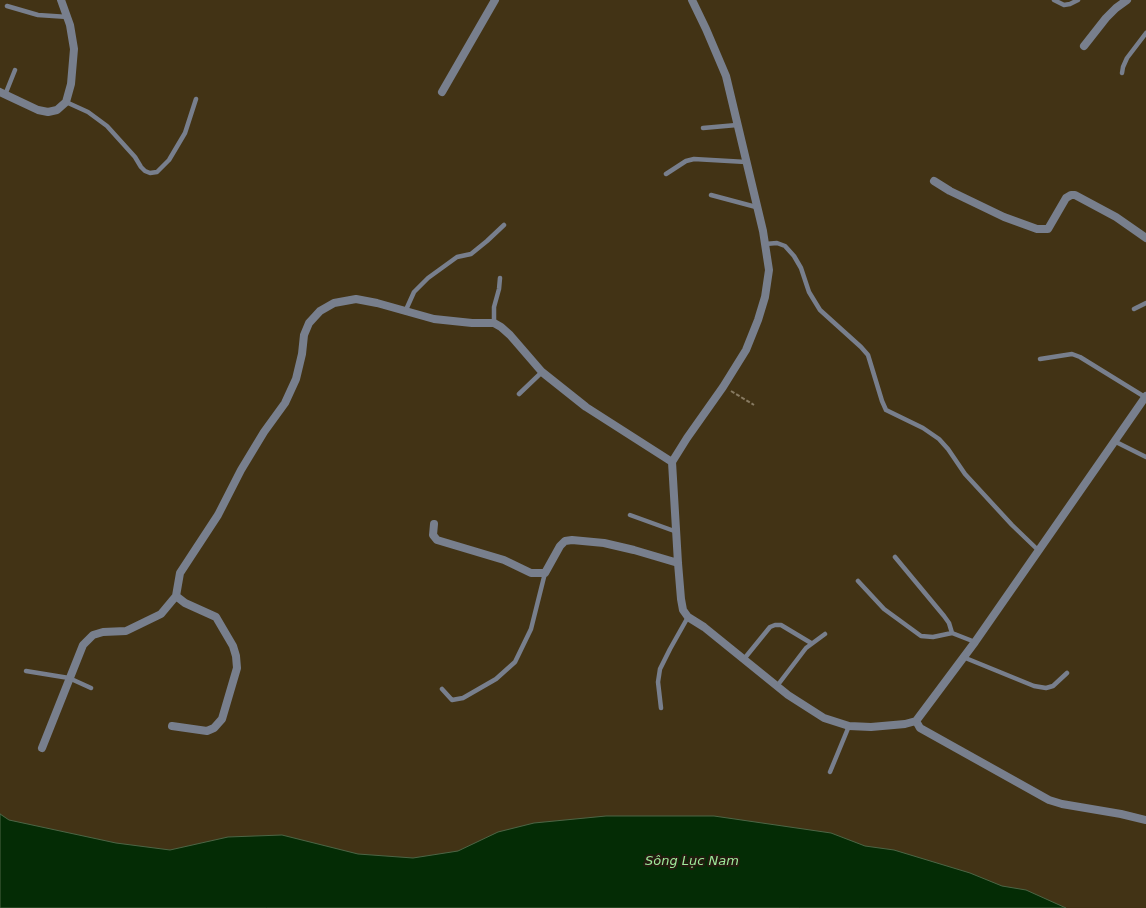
<!DOCTYPE html>
<meta charset="utf-8">
<style>
body{margin:0}
canvas{display:block;background:#423315}
</style>
<canvas width="1146" height="908"></canvas>
<script>
const ctx = document.querySelector('canvas').getContext('2d');
ctx.lineJoin = 'round';
function fill(path, color) {
  ctx.fillStyle = color;
  ctx.fill(path, 'evenodd');
}
function poly(rows) {
  const path = new Path2D();
  for (const r of rows) {
    path.moveTo(r[0], r[1]);
    for (let i = 2; i < r.length; i += 2) path.lineTo(r[i], r[i + 1]);
  }
  return path;
}
function strokePath(path, color, width, dash) {
  ctx.strokeStyle = color;
  ctx.lineWidth = width;
  ctx.lineCap = dash ? 'butt' : 'round';
  ctx.setLineDash(dash || []);
  ctx.stroke(path);
}
function label(font, color, halo, rows, align = 'center') {
  ctx.font = font + ' "DejaVu Sans",sans-serif';
  ctx.lineWidth = 4;
  ctx.setLineDash([]);
  ctx.textBaseline = 'middle';
  ctx.strokeStyle = halo;
  ctx.fillStyle = color;
  for (const [text, x, y, turn = 0] of rows) {
    ctx.save();
    ctx.translate(x, y);
    ctx.rotate((+turn || 0) * Math.PI / 180);
    ctx.textAlign = isNaN(turn) ? turn : align;
    if (halo) ctx.strokeText(text, 0, 0);
    ctx.fillText(text, 0, 0);
    ctx.restore();
  }
}
const water = poly([
 [0,814,9,820,116,843,170,850,228,837,282,835,358,854,413,858,458,851,498,832,534,823,606,816,714,816,831,833,865,846,894,850,970,873,1002,886,1026,890,1066,908,0,908,0,814]
]);
const path = poly([
 [731,391,754,405]
]);
const lane = poly([
 [1054,0,1064,5,1070,4,1078,0],
 [7,6,38,15,68,17],
 [1122,73,1123,67,1127,58,1146,33],
 [5,95,15,70],
 [66,102,88,112,107,126,135,157,141,167,145,171,150,173,157,172,169,160,185,133,196,99],
 [703,128,737,125],
 [666,174,686,161,694,159,746,162],
 [711,195,756,207],
 [765,244,777,243,785,246,794,256,801,268,809,292,820,310,861,347,868,355,882,401,886,410,923,428,939,439,948,449,965,474,1012,525,1038,550],
 [1134,309,1146,303],
 [405,312,414,292,428,278,457,257,471,254,487,241,504,225],
 [494,323,494,307,499,289,500,278],
 [1040,359,1072,354,1080,357,1145,397],
 [519,394,542,372],
 [1114,441,1146,457],
 [630,515,677,532],
 [895,557,944,616,949,623,952,633],
 [858,581,884,609,921,636,933,637,952,633,975,642],
 [963,657,1034,686,1046,688,1053,686,1067,673],
 [744,659,770,627,775,625,781,625,811,643],
 [26,671,69,678,91,688],
 [777,686,806,648,825,634],
 [442,689,452,700,463,698,496,679,515,662,531,629,545,573],
 [661,708,658,682,660,669,670,649,688,617],
 [830,772,849,726]
]);
const street = poly([
 [692,0,706,29,726,76,763,231,769,270,765,297,758,320,746,350,723,387,687,438,672,462,678,563,681,599,683,610,688,617,704,627,788,695,824,718,849,726,871,727,905,724,916,721,975,642,1146,396],
 [1084,46,1106,18,1116,8,1127,0],
 [0,92,38,110,48,112,57,110,66,102,71,84,74,49,70,25,61,0],
 [442,92,495,0],
 [934,181,950,191,1004,217,1037,229,1048,229,1066,198,1071,195,1075,195,1116,217,1146,238],
 [434,524,433,535,437,540,504,560,531,573,545,573,560,546,565,541,572,540,604,543,634,550,678,563],
 [916,721,920,728,1049,800,1062,804,1121,814,1146,820],
 [172,726,207,731,214,728,222,719,237,668,236,656,233,646,216,617,185,603,176,596],
 [42,748,83,645,93,635,103,632,126,631,161,614,176,596,180,573,218,515,241,470,264,432,285,403,296,379,302,354,304,335,309,323,320,311,334,303,356,299,377,303,434,319,472,323,494,323,501,327,510,335,542,372,586,407,672,462]
]);
const waterNames = [
 ["Sông Lục Nam",692,862]
];
fill(water, '#042c05');
strokePath(water, '#4c6545', 1);
strokePath(path, '#877a61', 2, [4, 2]);
strokePath(lane, '#787f8d', 4.5);
strokePath(street, '#787f8d', 8);
label('italic 13px', '#9fe99b', '#231c0f', waterNames);
</script>
